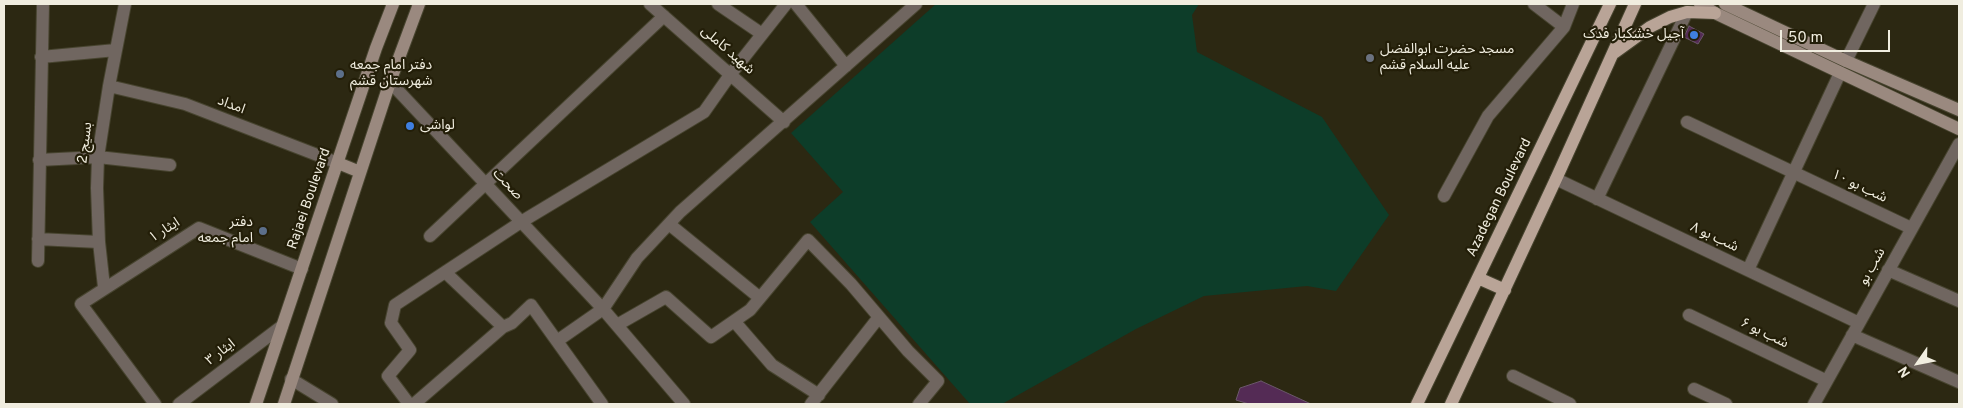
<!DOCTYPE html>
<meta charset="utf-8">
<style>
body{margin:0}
#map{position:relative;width:1963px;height:408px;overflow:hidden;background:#2c2812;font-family:Overpass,sans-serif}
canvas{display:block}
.frame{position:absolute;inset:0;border:5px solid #f0eddf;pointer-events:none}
.north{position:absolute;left:1893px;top:338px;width:50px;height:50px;-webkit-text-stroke:4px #231e08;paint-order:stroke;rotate:237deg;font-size:14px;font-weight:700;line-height:20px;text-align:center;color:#f0eddf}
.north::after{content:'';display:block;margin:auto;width:18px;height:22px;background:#f0eddf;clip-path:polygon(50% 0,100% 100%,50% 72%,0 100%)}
.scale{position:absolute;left:1780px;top:30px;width:110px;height:22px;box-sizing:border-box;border:2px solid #f0eddf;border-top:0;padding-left:6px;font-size:15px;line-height:18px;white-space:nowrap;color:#f0eddf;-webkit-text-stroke:4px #231e08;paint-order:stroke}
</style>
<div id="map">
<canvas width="1963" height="408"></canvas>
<div class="frame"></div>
<div class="north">N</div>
<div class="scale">50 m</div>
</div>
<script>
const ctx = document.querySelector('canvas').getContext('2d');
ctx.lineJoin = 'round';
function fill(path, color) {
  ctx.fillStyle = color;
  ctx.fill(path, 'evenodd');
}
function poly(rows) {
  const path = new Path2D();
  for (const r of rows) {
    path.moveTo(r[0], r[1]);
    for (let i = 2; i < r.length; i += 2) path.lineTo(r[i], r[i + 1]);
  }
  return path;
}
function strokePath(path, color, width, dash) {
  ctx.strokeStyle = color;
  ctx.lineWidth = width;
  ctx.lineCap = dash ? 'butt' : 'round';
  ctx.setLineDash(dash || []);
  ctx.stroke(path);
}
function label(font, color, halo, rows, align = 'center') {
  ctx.font = font + ' Overpass,"Noto Sans Arabic",sans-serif';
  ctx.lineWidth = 4.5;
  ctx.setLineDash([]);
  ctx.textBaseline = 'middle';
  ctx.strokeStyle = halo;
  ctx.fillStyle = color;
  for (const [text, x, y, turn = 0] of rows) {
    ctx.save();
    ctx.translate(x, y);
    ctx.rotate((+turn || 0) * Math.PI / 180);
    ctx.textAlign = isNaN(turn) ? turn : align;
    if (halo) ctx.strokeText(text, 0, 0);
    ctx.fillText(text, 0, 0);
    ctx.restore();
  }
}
const green = poly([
 [936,4,1199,4,1192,15,1197,52,1322,117,1389,215,1336,291,1307,286,1204,296,1136,329,1002,404,970,404,810,222,843,192,791,133]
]);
const building = poly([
 [1689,26,1704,34,1698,44,1684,37,1689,26],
 [1261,381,1311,404,1249,404,1236,400,1240,388,1261,381]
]);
const minor = poly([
 [650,4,784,122],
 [718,4,762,34],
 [796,4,846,66],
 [1534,4,1564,27],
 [41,57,116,50],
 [1846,61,1874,4],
 [390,82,603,309,557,341],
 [109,86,185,104,338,163],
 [1687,122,1911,228],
 [39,160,98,157,170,165],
 [1556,179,1859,323],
 [1444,196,1488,116,1564,27,1573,4],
 [1597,199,1687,12],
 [669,224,760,298],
 [430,236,664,16],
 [38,239,99,242],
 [38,261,43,4],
 [1748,270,1840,73],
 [1888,270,1959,301],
 [445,272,503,327],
 [104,287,99,242,97,188,98,157,109,86,125,4],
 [1689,315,1827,381],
 [734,321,772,365,819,395],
 [617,325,666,297,711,337,750,310,808,240,851,284,908,351,938,381,919,404],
 [1852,335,1959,382],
 [1513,376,1570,404],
 [291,379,332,404],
 [1694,389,1726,404],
 [155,404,81,304,199,228,302,269],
 [179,404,282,326],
 [409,404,388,376,410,350,391,323,395,305,521,222,704,112,730,75,786,4],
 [414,404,503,327,512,323,531,305,602,404],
 [684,404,603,309,637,258,680,212,916,4],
 [811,404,879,317],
 [1814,404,1959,144]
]);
const secondary = poly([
 [1700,4,1715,13,1959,129],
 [1725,4,1846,61,1959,110],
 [338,163,360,172],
 [256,404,376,48,393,4],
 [284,404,390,82,419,4]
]);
const primary = poly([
 [1614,53,1650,27,1670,17,1687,12,1715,13],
 [1478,278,1505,290],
 [1417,404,1610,4],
 [1451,404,1556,179,1635,4]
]);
const markers = [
 [1694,35,5,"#3f7fe0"],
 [1370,58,5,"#6b7280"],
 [340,74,5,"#5c6f8a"],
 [410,126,5,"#3f7fe0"],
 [263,231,5,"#5c6f8a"]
];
const poiNames = [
 ["آجیل خشکبار فدک",1684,35,"right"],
 ["مسجد حضرت ابوالفضل",1380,50],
 ["علیه السلام قشم",1380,66],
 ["دفتر امام جمعه",350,66],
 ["شهرستان قشم",350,82],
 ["لواشی",420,126],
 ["دفتر",253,223,"right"],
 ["امام جمعه",253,239,"right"]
];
const streetNames = [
 ["شهید کاملی",727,51,41],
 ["امداد",231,106,21],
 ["بسیج 2",86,143,-83],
 ["صحت",507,185,47],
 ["شب بو ۱۰",1859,187,25],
 ["Azadegan Boulevard",1500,198,-64],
 ["Rajaei Boulevard",310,199,-71],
 ["ایثار ۱",165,231,-32],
 ["شب بو ۸",1714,238,25],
 ["شب بو",1873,267,-61],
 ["شب بو ۶",1764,334,26],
 ["ایثار ۳",221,353,-37]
];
fill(green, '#0d3d29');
fill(building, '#542b55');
strokePath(building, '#6a5769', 1);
strokePath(minor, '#47442f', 14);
strokePath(secondary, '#47442f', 14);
strokePath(primary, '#47442f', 14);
strokePath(minor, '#706660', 12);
strokePath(secondary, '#9a897f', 12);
strokePath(primary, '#b9a497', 12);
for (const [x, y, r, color] of markers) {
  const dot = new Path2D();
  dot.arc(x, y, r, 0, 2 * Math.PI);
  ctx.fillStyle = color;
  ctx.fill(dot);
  strokePath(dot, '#231e08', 2);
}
label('14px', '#f0eddf', '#231e08', poiNames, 'left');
label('14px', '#f0eddf', '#231e08', streetNames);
</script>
